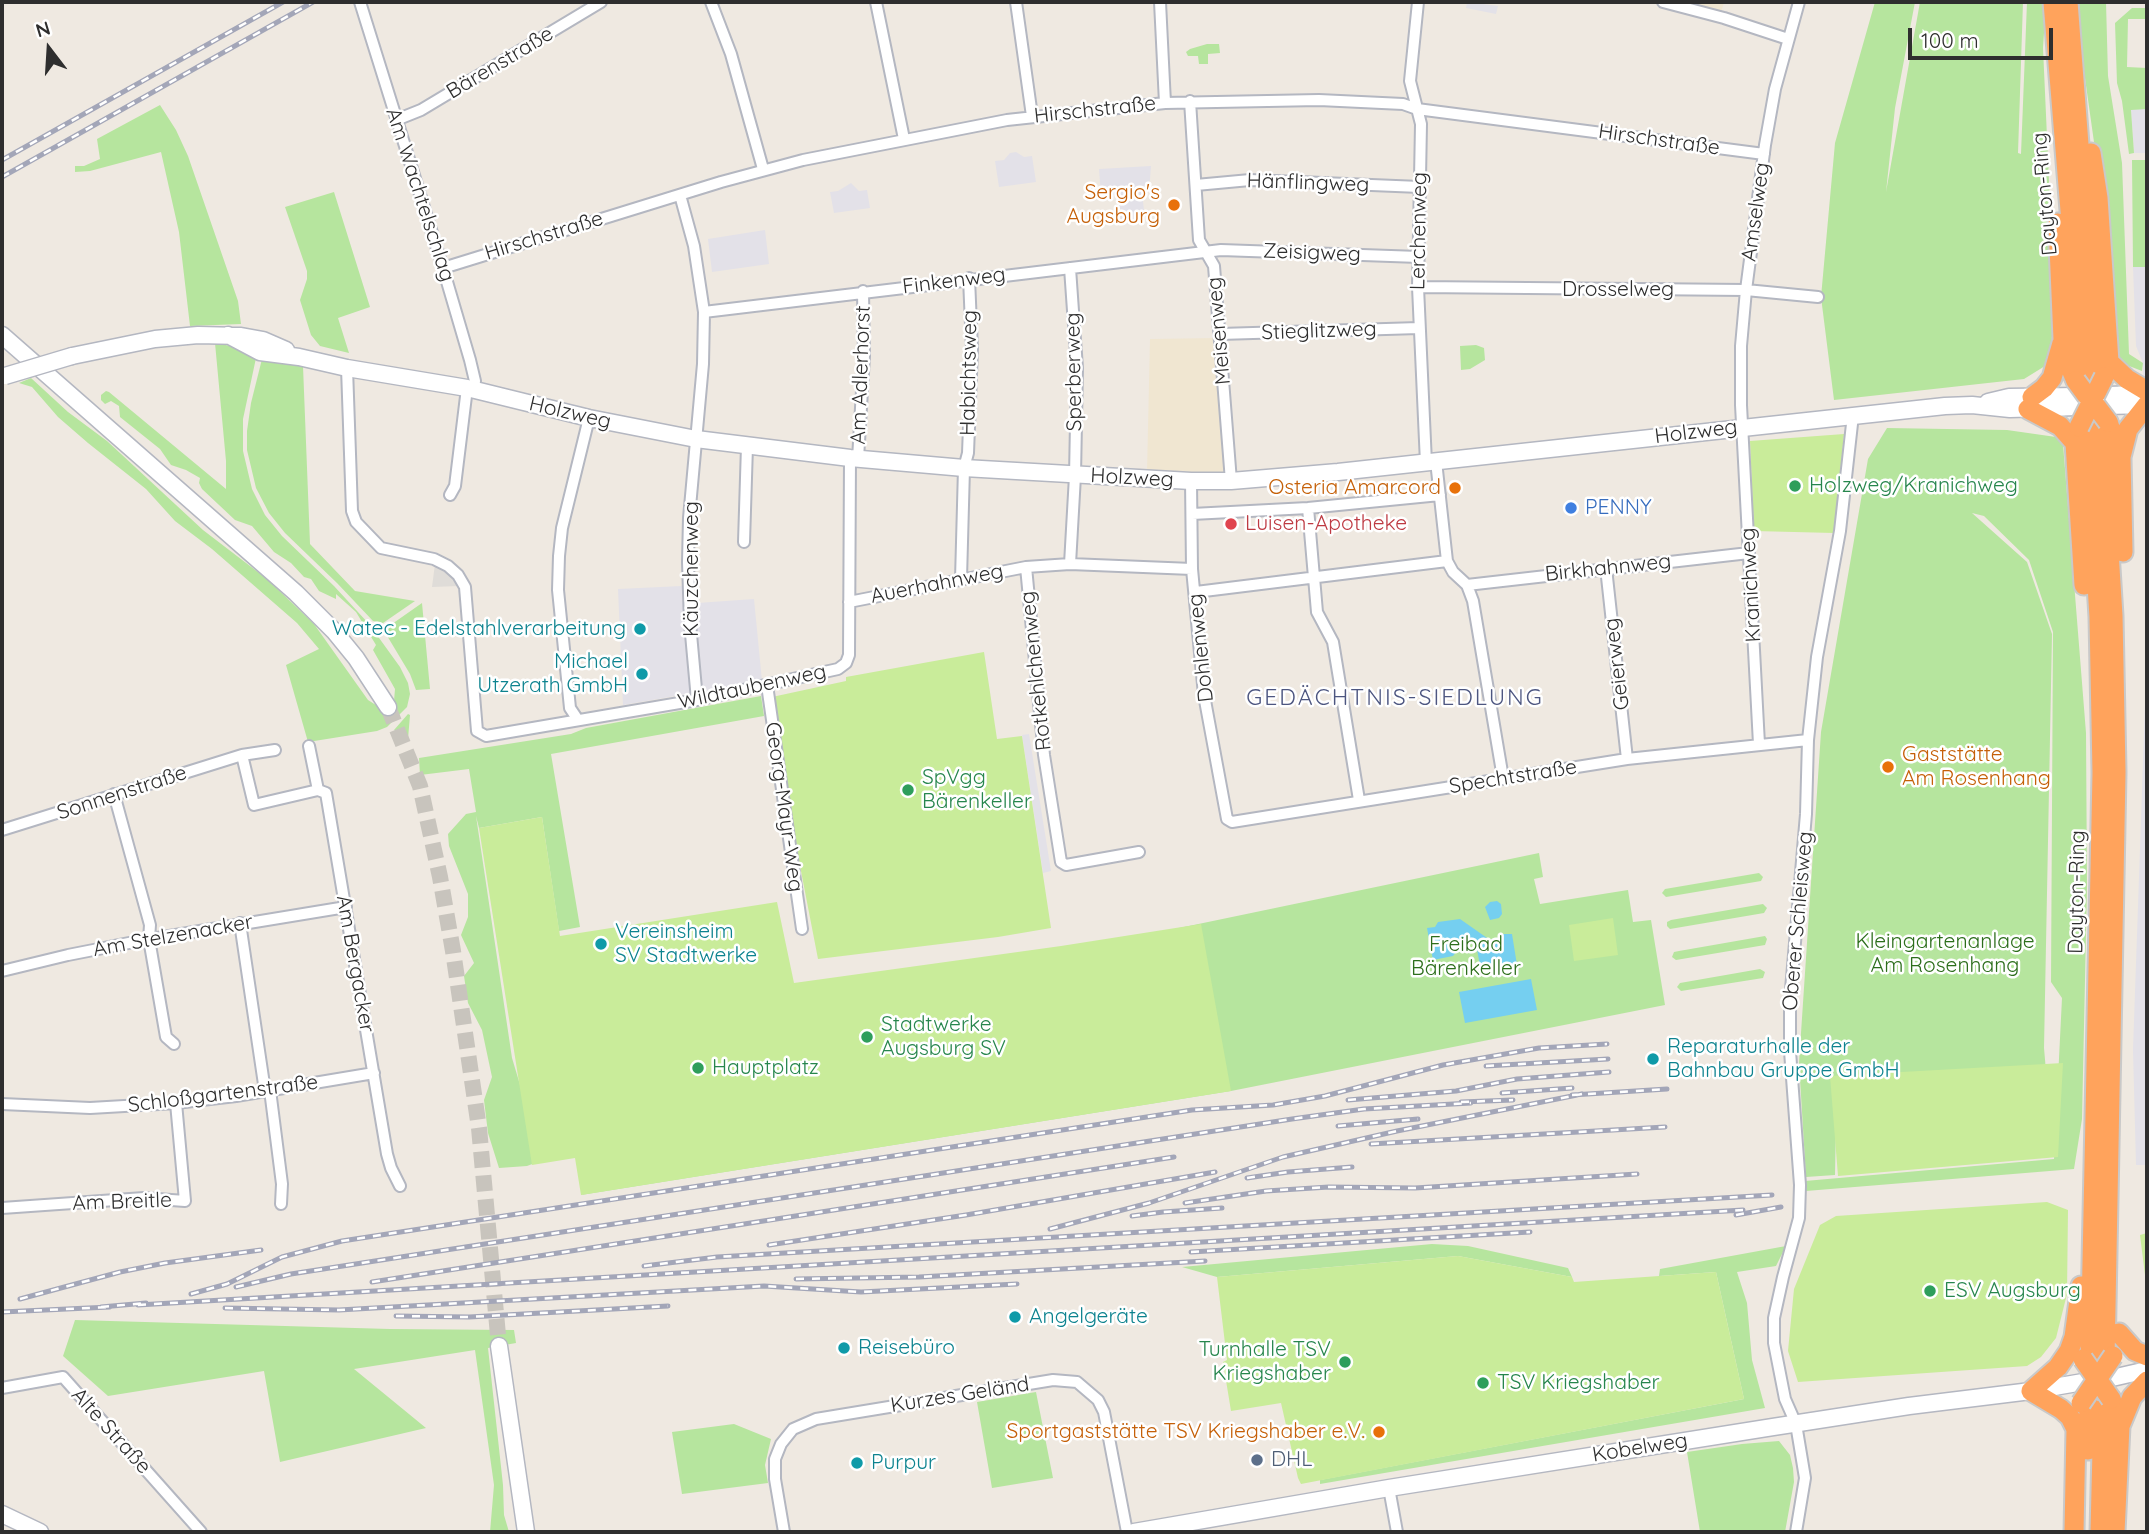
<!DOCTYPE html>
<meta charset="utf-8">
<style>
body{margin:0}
#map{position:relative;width:2149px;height:1534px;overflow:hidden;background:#efe9e1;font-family:Quicksand,sans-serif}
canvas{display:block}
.frame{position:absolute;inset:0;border:4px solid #2e2e2e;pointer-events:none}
.north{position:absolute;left:14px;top:14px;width:70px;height:70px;-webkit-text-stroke:5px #fff;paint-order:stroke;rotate:343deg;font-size:19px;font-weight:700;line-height:28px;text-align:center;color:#2e2e2e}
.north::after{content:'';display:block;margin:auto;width:24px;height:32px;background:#2e2e2e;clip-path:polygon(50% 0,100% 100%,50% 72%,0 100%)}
.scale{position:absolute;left:1908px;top:28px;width:145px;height:32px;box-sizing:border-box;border:4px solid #2e2e2e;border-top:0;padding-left:9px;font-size:21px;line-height:24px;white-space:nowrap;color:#2e2e2e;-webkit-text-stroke:5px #fff;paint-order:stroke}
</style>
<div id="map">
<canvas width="2149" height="1534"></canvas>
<div class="frame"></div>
<div class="north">N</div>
<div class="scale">100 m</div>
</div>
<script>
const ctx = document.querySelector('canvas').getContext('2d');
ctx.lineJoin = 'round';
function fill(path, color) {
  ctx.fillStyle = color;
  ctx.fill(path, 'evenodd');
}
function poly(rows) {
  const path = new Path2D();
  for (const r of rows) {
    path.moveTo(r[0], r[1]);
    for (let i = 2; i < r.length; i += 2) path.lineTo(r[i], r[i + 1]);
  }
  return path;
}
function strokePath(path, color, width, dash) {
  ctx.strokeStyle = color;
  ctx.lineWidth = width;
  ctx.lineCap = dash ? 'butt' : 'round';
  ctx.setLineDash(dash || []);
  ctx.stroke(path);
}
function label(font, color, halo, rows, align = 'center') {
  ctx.font = font + ' Quicksand,sans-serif';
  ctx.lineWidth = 5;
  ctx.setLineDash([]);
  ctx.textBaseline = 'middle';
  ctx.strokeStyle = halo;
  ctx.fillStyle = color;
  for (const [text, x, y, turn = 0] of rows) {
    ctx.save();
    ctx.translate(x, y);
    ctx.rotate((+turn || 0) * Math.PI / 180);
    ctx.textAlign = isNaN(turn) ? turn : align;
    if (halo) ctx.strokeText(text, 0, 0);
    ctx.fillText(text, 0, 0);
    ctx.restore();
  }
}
const industrial = poly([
 [1467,2,1498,6,1496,14,1466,8],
 [2131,109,2147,109,2147,153,2134,153],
 [1016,152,1024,157,1032,156,1036,182,999,187,995,161,1004,160,1010,153],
 [1151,166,1149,192,1142,193,1145,219,1121,222,1118,195,1101,196,1099,169],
 [851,183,859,191,867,190,870,208,834,213,830,192,838,191],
 [765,230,769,264,712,272,708,239],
 [2133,267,2147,267,2147,550,2143,363,2136,346],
 [682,586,683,604,754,599,762,681,623,705,618,589],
 [2147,646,2147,1165,2136,1165,2133,1050],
 [1029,734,1051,871,1043,873,1022,735]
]);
const education = poly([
 [1680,2,1724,2,1721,13],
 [1217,338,1224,473,1147,472,1150,339]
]);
const green = poly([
 [1875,2,1915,2,1895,108,1886,192,1920,2,2023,2,2018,153,2021,154,2027,2,2046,2,2043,48,2054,293,2051,357,2045,366,2024,379,1834,400,1821,297,1835,143],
 [2079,2,2106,2,2108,76,2122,163,2129,354,2143,363,2142,371,2124,364,2115,356,2105,220,2082,57],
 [2132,8,2147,8,2147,19,2128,19,2127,67,2147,68,2147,109,2131,110,2134,153,2129,154,2122,101,2117,83,2115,23],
 [1207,44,1219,44,1220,53,1208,54,1208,64,1199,64,1198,56,1188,56,1186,52,1190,49],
 [160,105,176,130,188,156,238,301,241,324,190,326,179,232,161,152,90,171,75,172,75,166,84,166,100,159,97,139],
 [2132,160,2147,160,2147,267,2133,267],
 [334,192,370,307,338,318,349,353,320,346,311,335,300,300,307,279,307,271,285,207],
 [215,343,236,347,256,358,243,419,243,451,252,489,265,515,282,536,334,586,369,624,400,667,408,683,410,694,407,707,387,727,377,731,308,742,286,665,319,649,297,623,212,549,175,521,146,489,88,443,58,417,32,387,19,383,31,378,68,412,107,441,203,530,267,579,314,624,368,700,379,707,387,707,394,701,395,689,373,650,376,645,356,612,336,594,336,599,319,591,311,579,304,577,291,563,274,552,252,526,235,520,202,489,199,483,200,478,186,470,171,465,160,449,120,417,119,406,111,401,105,404,101,400,101,395,106,391,109,392,226,489,226,461],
 [1476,345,1484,348,1485,360,1470,369,1461,370,1460,346],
 [262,359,303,366,310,544,355,591,415,601,383,623,373,621,337,583,285,533,269,513,256,488,247,450,247,431,251,403],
 [1887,428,2007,430,2056,437,2063,444,2086,733,2087,887,2082,1119,2074,1169,1806,1191,1805,1181,2054,1159,2062,998,2051,982,2053,632,2029,560,1984,516,1972,513,2027,562,2052,634,2044,1048,2046,1071,1836,1120,1835,1175,1806,1177,1799,1063,1821,732,1868,459],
 [422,603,430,689,416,690,410,674,386,634,387,629,392,624],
 [761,696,764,716,551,754,580,927,559,931,542,817,479,828,476,816,512,1058,524,1098,548,1158,527,1166,499,1168,488,1133,484,1100,492,1077,482,1030,468,1003,464,976,474,963,461,935,468,917,468,894,449,846,448,834,466,814,476,812,469,769,420,775,419,758,571,734,586,728],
 [408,714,410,715,408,739,394,730],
 [1539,853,1543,877,1534,879,1540,904,1628,890,1633,922,1651,920,1665,1005,1231,1091,581,1195,1160,932],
 [1759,873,1763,877,1761,881,1666,897,1662,893,1665,889],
 [1763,904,1767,908,1764,913,1670,929,1667,926,1667,922,1671,920],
 [1765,936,1767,939,1765,945,1676,960,1672,957,1674,952,1679,951],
 [1760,969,1765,972,1763,978,1681,991,1677,987,1680,983],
 [1432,1244,1468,1246,1568,1268,1572,1277,1458,1256,1217,1277,1182,1267],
 [1786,1246,1776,1266,1737,1272,1747,1303,1752,1360,1765,1408,1320,1484,1320,1480,1744,1399,1716,1272,1659,1276,1660,1269],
 [75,1320,390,1329,514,1330,516,1343,488,1348,503,1485,504,1515,509,1532,490,1532,494,1485,475,1350,354,1369,426,1428,280,1462,264,1371,108,1396,63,1356],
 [1036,1392,1053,1478,992,1488,977,1402],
 [734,1424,771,1439,765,1465,768,1483,682,1494,672,1432],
 [1779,1441,1790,1455,1793,1468,1794,1482,1785,1532,1700,1532,1687,1452,1742,1444]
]);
const pitch = poly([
 [1844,434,1834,533,1754,531,1750,441],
 [984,652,997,739,1022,736,1051,928,998,937,818,959,795,840,772,697,846,681,846,677],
 [542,817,560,936,777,902,794,983,1061,946,1201,924,1231,1091,581,1195,575,1158,532,1165,479,828],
 [1613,918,1618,955,1574,961,1569,925],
 [2063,1063,2058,1157,1838,1176,1830,1076],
 [2047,1202,2068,1210,2067,1294,2056,1338,2041,1357,2027,1366,1798,1382,1788,1351,1794,1289,1820,1225,1836,1216],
 [2147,1233,2147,1291,2140,1235],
 [1458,1256,1572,1277,1574,1282,1716,1272,1744,1399,1301,1484,1298,1478,1281,1403,1231,1411,1223,1362,1227,1360,1217,1277]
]);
const plaza = poly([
 [435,564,448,570,459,586,432,587]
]);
const water = poly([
 [1497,901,1501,904,1502,914,1499,918,1490,920,1485,907,1490,902],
 [1460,919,1490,940,1500,938,1500,934,1512,934,1517,965,1481,971,1476,944,1467,938,1453,956,1433,960,1427,928,1435,927,1438,922],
 [1531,979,1537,1010,1465,1023,1459,992]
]);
const secondaryTunnel = poly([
 [388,707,420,786,440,877,453,951,479,1128,499,1346]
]);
const street = poly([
 [360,2,443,268,470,360,475,381,474,389],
 [711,2,731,54,763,169],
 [876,2,904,139],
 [1016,2,1032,116],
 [1160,2,1165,103],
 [1418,2,1410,81,1421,124,1418,287,1426,463],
 [1663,2,1724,18,1788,39],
 [1190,101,1199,240,1214,266,1231,481],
 [396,120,421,110,601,2],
 [1196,185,1250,180,1420,187],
 [680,195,694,246,704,312,703,364,689,518,688,562,690,623,697,700],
 [443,268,721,182,803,160,1007,120,1165,103,1319,100,1403,104,1417,109,1764,154],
 [1418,287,1746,290,1818,297],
 [704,312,1221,250,1419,257],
 [1220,334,1419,328],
 [347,368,352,511,356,522,381,548,434,559,448,566,458,575,465,587,477,731,486,736,697,700,838,669,846,663,849,655,850,458],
 [858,459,864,356,863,291],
 [1436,461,1447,561,1453,572,1467,585,1473,601,1503,778],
 [1191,481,1192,569,1204,695,1227,819,1232,822,1627,759,1808,740],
 [450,495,455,486,467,388],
 [1308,508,1317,612,1333,642,1359,800],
 [1192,514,1308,508,1440,495],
 [744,542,747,446],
 [1070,564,1075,476,1077,368,1070,268],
 [1026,567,1044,755,1061,862,1066,865,1139,852],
 [1606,568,1627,759],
 [961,579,964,468,968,453,972,349,969,278],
 [1467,585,1749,553],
 [1196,592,1447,561],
 [849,602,1026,567,1070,564,1192,569],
 [767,685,802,929],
 [578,720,570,708,558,590,559,556,562,528,589,418],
 [1759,744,1741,405,1741,346,1746,290,1765,145,1775,89,1799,2],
 [309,746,318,790,326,793,387,1154,391,1168,400,1186],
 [242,755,275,750],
 [114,794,150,925,149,939,166,1037,174,1044],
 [2,830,242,755,254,805,318,790],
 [240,923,265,1091],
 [2,971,68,955,139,941,346,907],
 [270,1090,282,1184,281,1204],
 [2,1104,90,1108,176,1103,236,1096,374,1073],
 [2,1208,144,1198,185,1201,176,1103],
 [2,1388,63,1377,201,1532],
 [1389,1488,1397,1532],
 [784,1532,775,1479,775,1459,781,1444,793,1429,816,1419,1053,1380,1077,1382,1098,1400,1104,1412,1127,1532],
 [1796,1532,1805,1478,1796,1424,1785,1399,1774,1343,1774,1318,1783,1277,1799,1218,1800,1185,1790,1051,1790,1001,1806,814,1808,740,1817,657,1840,531,1853,415]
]);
const secondary = poly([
 [2,335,296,593,334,631,356,658,388,707],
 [228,335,260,352,299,357,347,368,467,388,589,418,696,439,850,458,964,468,1191,481,1231,481,1338,472,1945,406,1972,405,2010,409,2078,407],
 [72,356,155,339,198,335,241,336,263,340,286,350],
 [2106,395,2147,394],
 [1988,402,2009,397,2077,396],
 [2107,406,2147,405],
 [499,1346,526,1532],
 [2112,1378,2147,1370],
 [2,1514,40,1532],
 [1134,1532,1389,1488,1773,1427,1909,1406,2031,1391,2083,1382]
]);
const highway = poly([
 [2053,2,2084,382],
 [2068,2,2097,378],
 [2091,153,2098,198,2109,362,2127,379,2147,391],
 [2058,223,2063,339,2069,365,2076,381],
 [2032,397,2044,388,2052,378,2062,343],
 [2028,409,2060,426,2075,443,2084,585],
 [2108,422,2121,458,2123,552],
 [2101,423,2113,616,2116,772,2105,1359],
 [2087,424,2099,617,2102,773,2090,1361],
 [2121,457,2128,429,2147,405],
 [2119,1333,2135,1351,2147,1356],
 [2111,1399,2120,1426,2115,1532],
 [2120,1426,2132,1397,2147,1381],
 [2088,1450,2089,1405],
 [2074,1532,2076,1429,2070,1417,2061,1409,2031,1391,2058,1367,2069,1351,2074,1337,2081,1286],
 [2100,1532,2103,1409]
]);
const rail = poly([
 [2,160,283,2],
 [2,177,313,2],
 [1486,1066,1608,1059],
 [1502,1093,1572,1088],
 [1572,1095,1667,1089],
 [1348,1100,1456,1091,1517,1079,1609,1072],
 [1461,1102,1513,1100],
 [1338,1126,1418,1119],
 [1371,1144,1665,1127],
 [1247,1178,1288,1172,1352,1167],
 [1185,1203,1266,1191,1329,1187,1415,1188,1637,1174],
 [1736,1215,1781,1207],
 [1132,1216,1163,1212,1222,1208],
 [1050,1229,1149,1203,1283,1157,1397,1131,1582,1094],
 [769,1245,966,1215,1215,1172],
 [1191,1252,1530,1232],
 [644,1266,717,1257,1772,1195],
 [796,1279,919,1277,1205,1261],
 [372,1282,1174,1157],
 [236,1287,291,1274,1292,1119,1364,1109,1471,1103],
 [191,1294,227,1284,282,1257,342,1241,1192,1110,1273,1105,1325,1096,1443,1065,1539,1048,1607,1044],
 [20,1299,120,1272,165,1263,261,1250],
 [138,1305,1743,1210],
 [101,1307,146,1303],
 [225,1308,339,1310,764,1286,861,1292,1017,1284],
 [2,1312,110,1307],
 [396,1316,469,1317,668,1306]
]);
const secondaryBridge = poly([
 [5,376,72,356]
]);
const highwayBridge = poly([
 [2076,381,2087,396],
 [2095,395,2104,377],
 [2096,406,2108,422],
 [2079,427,2089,407],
 [2083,1359,2111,1399],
 [2081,1403,2113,1356]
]);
const markers = [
 [1174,205,7,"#e8710a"],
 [1795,486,7,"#2e9e5b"],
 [1455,488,7,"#e8710a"],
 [1571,508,7,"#3f7fe0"],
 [1231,524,7,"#e0444e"],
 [640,629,7,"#0f9aa8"],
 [642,674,7,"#0f9aa8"],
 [1888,767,7,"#e8710a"],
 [908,790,7,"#2e9e5b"],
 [601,944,7,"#0f9aa8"],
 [867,1037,7,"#2e9e5b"],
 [1653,1059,7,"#0f9aa8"],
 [698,1068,7,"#2e9e5b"],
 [1930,1291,7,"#2e9e5b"],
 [1015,1317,7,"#0f9aa8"],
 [844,1348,7,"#0f9aa8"],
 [1345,1362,7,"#2e9e5b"],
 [1483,1383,7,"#2e9e5b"],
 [1379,1432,7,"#e8710a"],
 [1257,1460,7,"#5c6f8a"],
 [857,1463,7,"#0f9aa8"]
];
const streetNames = [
 ["Bärenstraße",500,63,-31],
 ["Hirschstraße",1095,110,-6],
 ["Hirschstraße",1659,140,8],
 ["Hänflingweg",1308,183,2],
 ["Dayton-Ring",2045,194,-95],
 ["Am Wachtelschlag",420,195,72],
 ["Amselweg",1756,212,-82],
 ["Lerchenweg",1419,231,-89],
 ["Hirschstraße",544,236,-17],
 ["Zeisigweg",1312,253,2],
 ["Finkenweg",954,281,-7],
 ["Drosselweg",1618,290],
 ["Meisenweg",1219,331,-95],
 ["Stieglitzweg",1319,331,-2],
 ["Sperberweg",1074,372,-91],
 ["Habichtsweg",969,373,-89],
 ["Am Adlerhorst",861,375,-88],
 ["Holzweg",570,413,13],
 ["Holzweg",1696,432,-7],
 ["Holzweg",1132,478,3],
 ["Birkhahnweg",1608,568,-6],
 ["Käuzchenweg",692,569,-90],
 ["Auerhahnweg",937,584,-11],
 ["Kranichweg",1751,585,-93],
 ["Dohlenweg",1201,648,-96],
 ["Geierweg",1617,664,-97],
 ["Rotkehlchenweg",1036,671,-96],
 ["Wildtaubenweg",752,687,-12],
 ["Spechtstraße",1513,777,-9],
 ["Sonnenstraße",122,793,-18],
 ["Georg-Mayr-Weg",784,807,82],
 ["Dayton-Ring",2077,892,-89],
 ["Oberer Schleisweg",1798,921,-85],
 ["Am Stelzenacker",173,936,-10],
 ["Am Bergacker",355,964,80],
 ["Schloßgartenstraße",223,1094,-7],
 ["Am Breitle",122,1202,-2],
 ["Kurzes Geländ",960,1395,-9],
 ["Alte Straße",111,1431,48],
 ["Kobelweg",1640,1448,-9]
];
const foodNames = [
 ["Sergio's",1160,193],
 ["Augsburg",1160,217],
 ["Osteria Amarcord",1441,488],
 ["Gaststätte",1902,755,"left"],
 ["Am Rosenhang",1902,779,"left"],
 ["Sportgaststätte TSV Kriegshaber e.V.",1365,1432]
];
const leisureNames = [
 ["Holzweg/Kranichweg",1809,486],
 ["SpVgg",922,778],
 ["Bärenkeller",922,802],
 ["Stadtwerke",881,1025],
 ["Augsburg SV",881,1049],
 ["Hauptplatz",712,1068],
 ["ESV Augsburg",1944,1291],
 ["Turnhalle TSV",1331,1350,"right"],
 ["Kriegshaber",1331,1374,"right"],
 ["TSV Kriegshaber",1497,1383]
];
const shopNames = [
 ["PENNY",1585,508]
];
const healthNames = [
 ["Luisen-Apotheke",1245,524]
];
const cultureNames = [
 ["Watec - Edelstahlverarbeitung",626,629,"right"],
 ["Michael",628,662,"right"],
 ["Utzerath GmbH",628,686,"right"],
 ["Vereinsheim",615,932],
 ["SV Stadtwerke",615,956],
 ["Reparaturhalle der",1667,1047],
 ["Bahnbau Gruppe GmbH",1667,1071],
 ["Angelgeräte",1029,1317],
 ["Reisebüro",858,1348],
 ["Purpur",871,1463]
];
const parkNames = [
 ["Kleingartenanlage",1945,942],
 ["Am Rosenhang",1945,966],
 ["Freibad",1466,945],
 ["Bärenkeller",1466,969]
];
const serviceNames = [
 ["DHL",1271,1460]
];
const neighbourhoodNames = [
 ["GEDÄCHTNIS-SIEDLUNG",1395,698]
];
fill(industrial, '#e3e1e8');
fill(education, '#f0e6d1');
fill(green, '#b6e59e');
fill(pitch, '#c9ec9a');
fill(plaza, '#dfdcd8');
fill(water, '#75cff0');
strokePath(secondaryTunnel, '#c8c4bd', 16, [16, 8]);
strokePath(street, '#b4b7c1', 14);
strokePath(secondary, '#b4b7c1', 19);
strokePath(highway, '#c9c9c9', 23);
strokePath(street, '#fff', 10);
strokePath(secondary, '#fff', 16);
strokePath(highway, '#ffa35c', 19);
strokePath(rail, '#a3a6b8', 5);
strokePath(rail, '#fff', 2.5, [8]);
strokePath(secondaryBridge, '#b4b7c1', 19, []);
strokePath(highwayBridge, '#c9c9c9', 23, []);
strokePath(secondaryBridge, '#fff', 16);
strokePath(highwayBridge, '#ffa35c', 19);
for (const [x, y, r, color] of markers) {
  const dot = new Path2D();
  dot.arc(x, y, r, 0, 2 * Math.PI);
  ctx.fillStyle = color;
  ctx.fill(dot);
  strokePath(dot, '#fff', 2.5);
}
label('21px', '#2e2e2e', '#fff', streetNames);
label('21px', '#c56008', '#fff', foodNames, 'right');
label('21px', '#27864d', '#fff', leisureNames, 'left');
label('21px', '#366cbe', '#fff', shopNames, 'left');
label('21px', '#be3a42', '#fff', healthNames, 'left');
label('21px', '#0d838f', '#fff', cultureNames, 'left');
label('21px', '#2c6e1b', '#fff', parkNames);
label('21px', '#4e5e75', '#fff', serviceNames, 'left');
ctx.letterSpacing = '2px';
label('23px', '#4d5680', '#fff', neighbourhoodNames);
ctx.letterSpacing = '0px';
</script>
